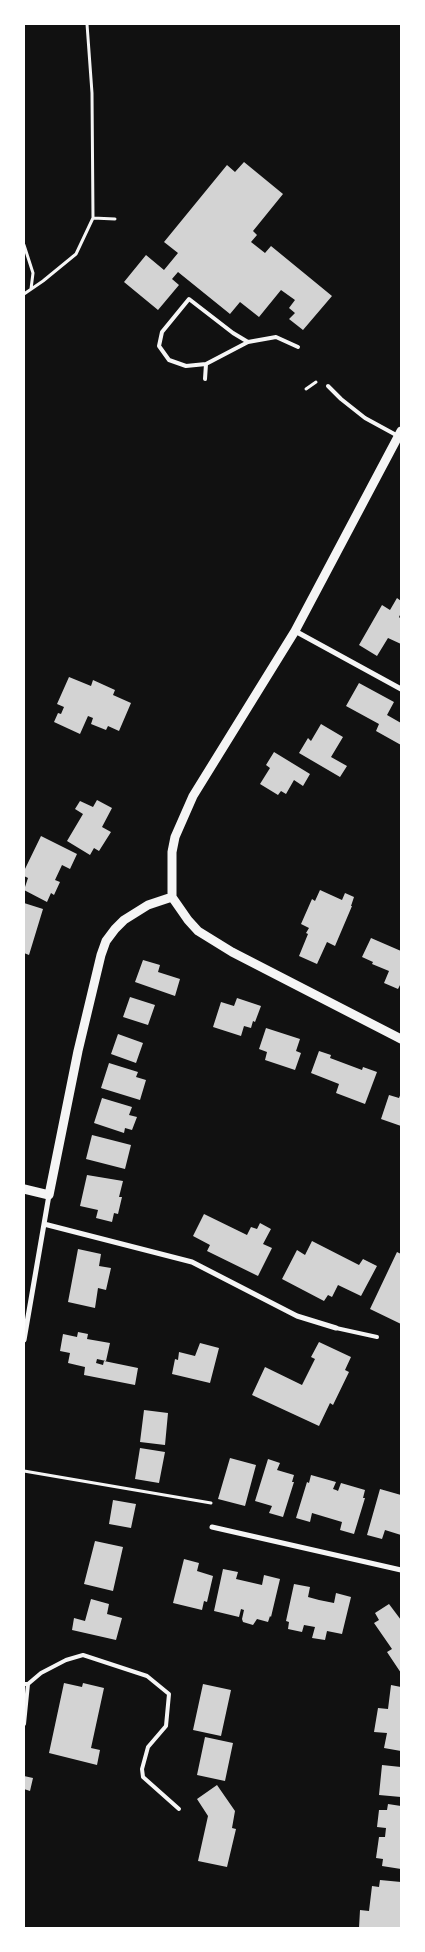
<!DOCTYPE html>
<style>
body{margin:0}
#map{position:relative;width:425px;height:1952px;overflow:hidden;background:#111;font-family:"IBM Plex Sans",sans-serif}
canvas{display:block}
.frame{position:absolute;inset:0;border:25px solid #fff;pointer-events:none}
</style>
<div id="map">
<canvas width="425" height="1952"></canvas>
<div class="frame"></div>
</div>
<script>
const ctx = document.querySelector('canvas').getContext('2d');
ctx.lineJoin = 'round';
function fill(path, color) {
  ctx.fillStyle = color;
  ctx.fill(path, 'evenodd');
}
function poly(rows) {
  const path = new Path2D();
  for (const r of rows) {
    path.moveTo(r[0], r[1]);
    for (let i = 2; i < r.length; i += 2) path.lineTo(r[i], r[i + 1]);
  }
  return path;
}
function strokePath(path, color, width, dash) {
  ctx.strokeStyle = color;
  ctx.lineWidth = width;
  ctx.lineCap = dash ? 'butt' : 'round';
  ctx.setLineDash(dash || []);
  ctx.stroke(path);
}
const building = poly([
 [244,162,283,194,253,231,257,235,251,242,265,253,271,246,332,296,303,330,289,319,295,313,289,308,295,300,281,290,259,317,240,302,230,314,178,272,172,279,179,285,158,310,124,282,146,255,164,270,178,253,164,242,227,165,235,172],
 [397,598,401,601,401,613,399,617,401,619,401,644,388,638,377,656,359,645,382,605,390,610],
 [69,677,91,686,93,680,115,690,113,695,131,703,119,731,108,726,106,730,91,724,93,718,88,716,80,734,54,722,58,713,61,714,64,707,57,704],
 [359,683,394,702,387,715,401,723,401,745,376,731,379,724,346,706],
 [321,724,343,737,331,757,347,766,340,777,299,753,308,738,311,741],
 [274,752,310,774,303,786,294,780,286,794,281,791,278,795,260,784,270,768,266,765],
 [97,800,112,808,102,827,111,832,99,851,94,848,90,855,67,841,83,814,75,809,80,801,93,807],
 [41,836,77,854,70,869,62,865,55,880,60,882,54,895,51,893,47,902,24,890,28,878,24,876,24,871],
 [320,890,342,900,345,893,354,897,351,906,352,906,335,946,327,942,317,964,299,956,308,934,306,933,309,928,301,924,312,899,315,901],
 [24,903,43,909,29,955,24,953],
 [371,938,401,951,401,983,398,989,384,983,389,971,372,964,373,962,362,957],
 [143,960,160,965,158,972,180,979,175,996,135,982],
 [130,997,155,1005,148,1025,123,1017],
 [237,998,261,1006,255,1022,253,1021,251,1028,244,1026,241,1036,213,1027,221,1002,234,1006],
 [266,1028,300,1039,296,1051,301,1053,295,1070,265,1060,267,1052,259,1049],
 [118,1034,143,1043,136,1063,111,1054],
 [319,1051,331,1055,330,1058,362,1070,363,1067,377,1072,365,1104,336,1093,339,1084,311,1073],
 [109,1063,138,1072,136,1077,146,1080,140,1100,101,1088],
 [401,1093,401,1126,381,1119,389,1095,399,1098],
 [102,1098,132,1107,129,1115,137,1117,132,1130,125,1128,124,1133,94,1123],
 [92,1135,131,1145,125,1169,86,1159],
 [87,1175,123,1181,119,1197,122,1197,118,1214,114,1213,112,1222,96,1218,98,1210,80,1206],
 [204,1214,247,1235,251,1227,257,1229,260,1223,271,1229,263,1244,272,1248,258,1276,207,1251,210,1245,193,1236],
 [312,1241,359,1265,363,1259,377,1266,361,1296,338,1285,332,1297,328,1295,324,1301,282,1279,297,1250,305,1255],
 [78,1249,101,1254,99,1266,111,1268,106,1290,98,1288,95,1308,68,1302],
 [397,1252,401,1254,401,1324,370,1309],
 [78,1332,88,1334,87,1339,110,1343,106,1361,97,1359,96,1363,103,1365,104,1361,138,1368,135,1385,84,1375,85,1367,68,1363,70,1353,60,1351,63,1334,77,1337],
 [319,1342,351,1357,345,1370,349,1372,333,1405,330,1403,319,1426,252,1395,265,1367,302,1385,315,1359,311,1357],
 [200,1343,219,1348,210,1383,172,1374,175,1359,178,1360,179,1352,195,1356],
 [144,1410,168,1413,165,1445,140,1442],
 [140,1448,165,1452,159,1483,135,1479],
 [230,1458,256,1465,245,1506,218,1499],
 [268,1459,280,1463,277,1470,294,1475,292,1482,294,1482,283,1517,269,1513,272,1506,255,1501],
 [311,1475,336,1482,333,1489,336,1490,338,1491,341,1483,365,1490,363,1498,365,1498,354,1534,340,1530,342,1522,312,1513,310,1522,296,1518,307,1482,309,1483],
 [380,1489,401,1495,401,1535,385,1530,382,1539,367,1535],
 [113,1500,136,1504,131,1528,109,1524],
 [95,1541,123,1547,113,1591,84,1584],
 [184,1559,199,1563,197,1571,213,1576,207,1602,204,1601,202,1610,173,1603],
 [223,1569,238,1572,236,1579,262,1585,264,1575,280,1579,271,1617,270,1616,268,1622,257,1619,253,1625,243,1622,242,1619,244,1610,241,1609,239,1617,214,1611],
 [294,1584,310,1587,308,1597,319,1600,334,1603,336,1593,351,1597,342,1634,327,1631,325,1640,312,1638,315,1627,304,1625,302,1632,288,1629,289,1622,286,1621],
 [91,1599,109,1604,107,1614,122,1618,116,1640,72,1630,74,1618,85,1621],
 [389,1604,401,1620,401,1673,387,1652,392,1649,374,1623,379,1620,375,1613],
 [64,1683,82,1687,83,1683,104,1688,91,1748,100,1750,97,1765,49,1753],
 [203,1684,231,1690,221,1736,193,1730],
 [391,1685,401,1687,401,1751,384,1748,387,1733,374,1732,378,1708,388,1709],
 [205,1737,233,1743,225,1781,197,1775],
 [382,1765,401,1767,401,1797,379,1795],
 [24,1776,33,1778,30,1791,24,1789],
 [217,1785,235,1811,232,1828,236,1829,227,1867,198,1861,208,1816,197,1799],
 [388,1804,401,1806,401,1869,382,1866,383,1859,376,1858,379,1837,385,1837,386,1828,377,1827,379,1810,387,1810],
 [380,1880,401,1882,400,1928,359,1928,360,1910,369,1911,372,1886,379,1887]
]);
const path = poly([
 [93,218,115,219],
 [24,245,33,273,31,289],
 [24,294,43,281,76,254,93,218,92,93,87,24],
 [306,389,316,382],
 [24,1471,211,1503]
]);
const service = poly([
 [248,342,233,333,189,299,162,332,159,346,169,360,186,366,206,364,248,342,276,337,298,347],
 [205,379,206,364],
 [328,386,341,399,365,418,398,436],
 [336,1328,377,1337],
 [24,1684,28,1684,41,1673,66,1660,83,1655,147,1676,169,1694,166,1726,148,1747,142,1769,143,1777,179,1809],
 [24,1724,28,1684]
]);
const minor = poly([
 [295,631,401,689],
 [44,1224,192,1262,297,1316,336,1328],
 [24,1340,49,1195],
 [212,1527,401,1570]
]);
const tertiary = poly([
 [172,897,172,852,175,837,193,796,295,631,401,431],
 [172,897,188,920,198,931,232,952,401,1039],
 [24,1189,49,1195,78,1051,101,955,106,941,115,929,124,920,148,905,172,897]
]);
fill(building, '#d3d3d3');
strokePath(path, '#f5f5f5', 3);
strokePath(service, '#f5f5f5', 4);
strokePath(minor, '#f5f5f5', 5);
strokePath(tertiary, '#f5f5f5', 9);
</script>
